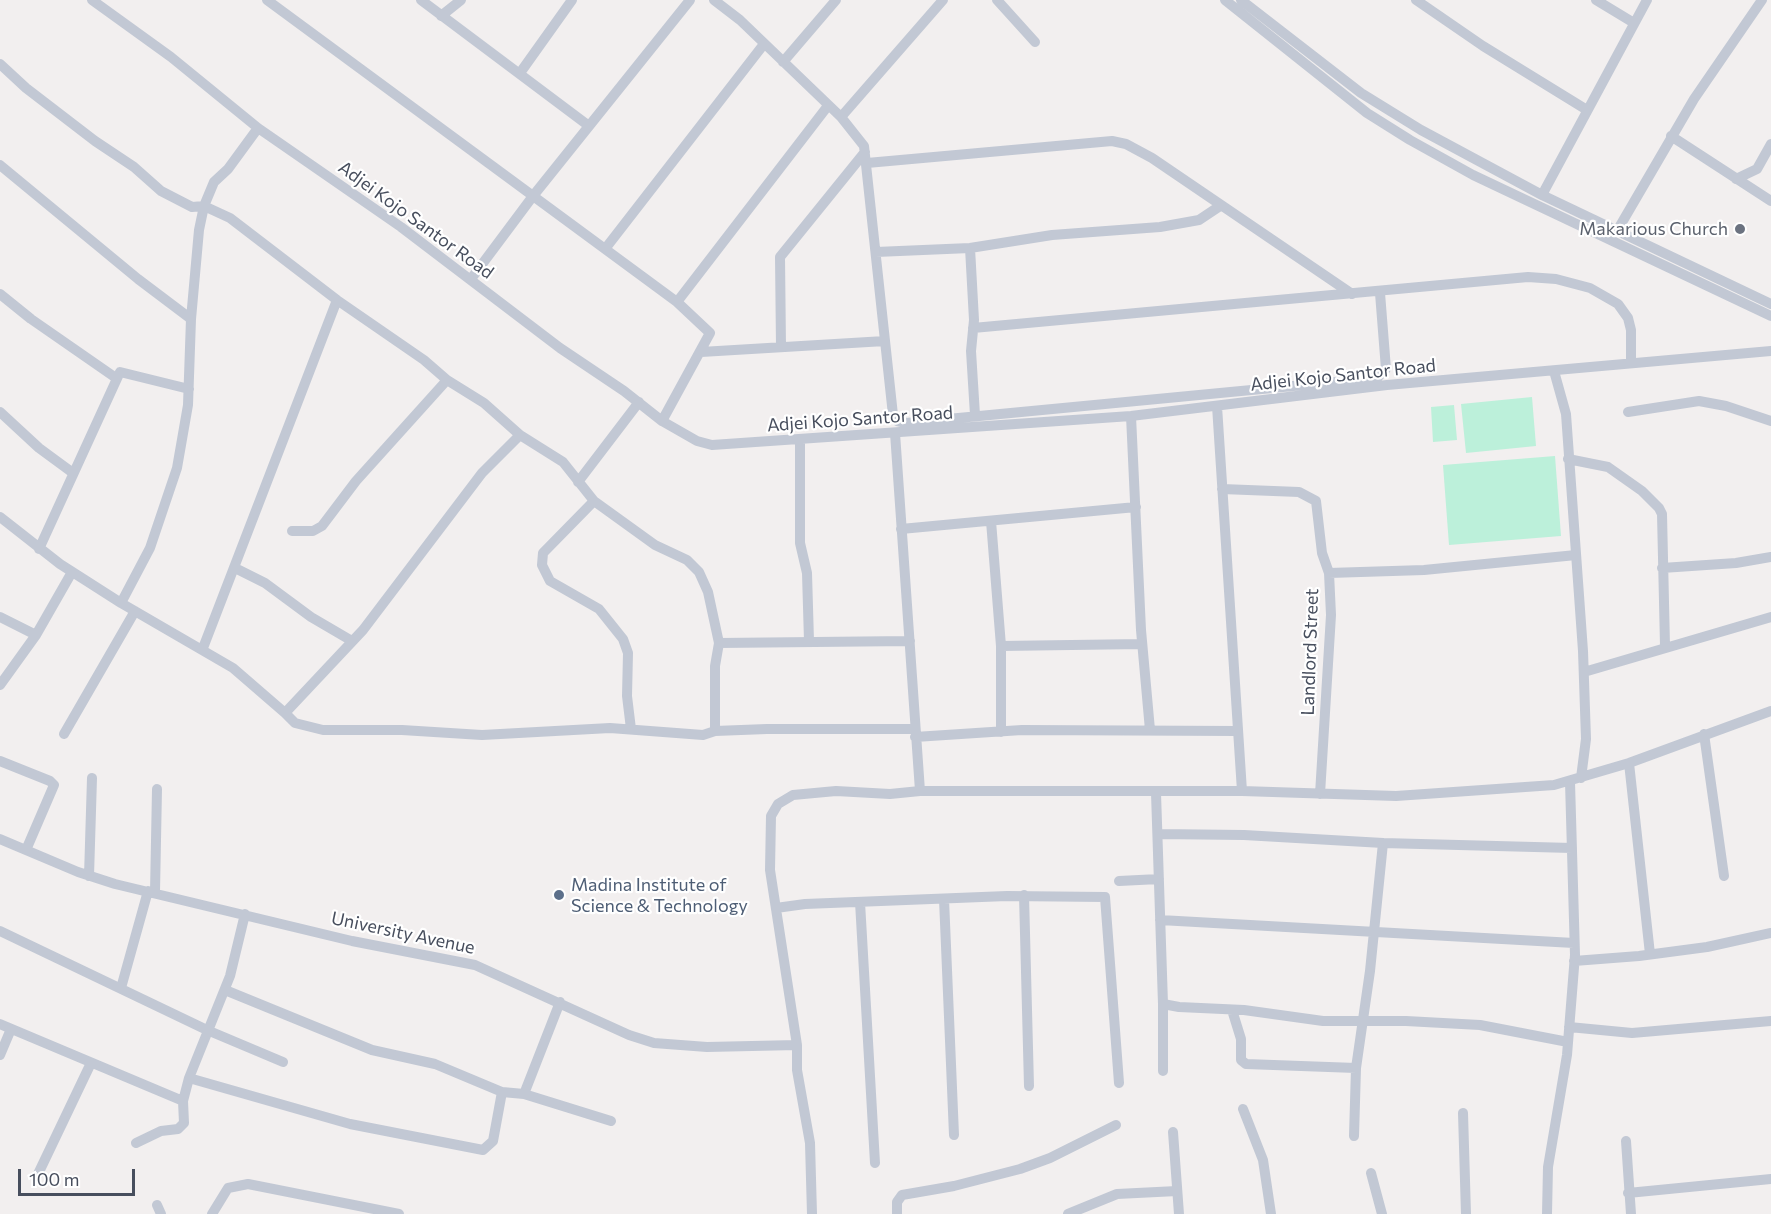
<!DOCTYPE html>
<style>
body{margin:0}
#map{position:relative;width:1771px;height:1214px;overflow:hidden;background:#f2efef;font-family:Commissioner,sans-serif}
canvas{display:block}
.scale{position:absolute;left:18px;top:1169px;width:117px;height:27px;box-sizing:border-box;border:3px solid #474e5d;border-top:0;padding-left:8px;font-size:18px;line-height:21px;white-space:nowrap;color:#474e5d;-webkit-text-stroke:4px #fff;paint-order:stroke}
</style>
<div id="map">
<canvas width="1771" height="1214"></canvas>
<div class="scale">100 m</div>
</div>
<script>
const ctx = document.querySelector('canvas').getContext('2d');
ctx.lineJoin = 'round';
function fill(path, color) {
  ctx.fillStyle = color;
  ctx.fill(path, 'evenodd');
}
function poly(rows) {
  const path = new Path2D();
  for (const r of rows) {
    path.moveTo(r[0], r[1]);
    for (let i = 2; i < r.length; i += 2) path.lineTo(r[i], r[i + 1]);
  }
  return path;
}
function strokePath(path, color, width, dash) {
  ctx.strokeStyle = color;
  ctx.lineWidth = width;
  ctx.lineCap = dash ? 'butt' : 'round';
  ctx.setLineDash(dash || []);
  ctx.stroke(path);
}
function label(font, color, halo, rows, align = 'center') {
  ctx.font = font + ' Commissioner,sans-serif';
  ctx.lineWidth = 4.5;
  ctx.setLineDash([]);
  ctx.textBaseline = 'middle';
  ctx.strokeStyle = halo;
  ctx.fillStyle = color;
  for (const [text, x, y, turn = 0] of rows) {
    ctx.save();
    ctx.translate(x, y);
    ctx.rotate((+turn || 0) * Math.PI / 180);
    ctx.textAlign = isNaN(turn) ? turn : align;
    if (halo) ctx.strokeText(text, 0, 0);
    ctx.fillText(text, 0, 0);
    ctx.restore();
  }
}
const green = poly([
 [1532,397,1536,446,1466,453,1461,404],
 [1454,405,1457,440,1433,442,1431,407],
 [1555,456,1561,536,1449,545,1443,465]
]);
const minor = poly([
 [92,0,171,57,258,128,401,227,560,348,624,391,662,421,697,441,712,445,1131,416,1387,385,1771,351],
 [267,0,677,302,710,333,662,421],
 [421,0,589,126],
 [714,0,740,20,841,117,864,146,893,415,897,421,906,423,1377,378,1386,369,1380,293],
 [997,0,1035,42],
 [1225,0,1367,113,1410,140,1473,175,1771,316],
 [1241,0,1361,93,1421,130,1542,195,1771,304],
 [1416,0,1483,46,1587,110],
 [1596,0,1634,23],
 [441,16,461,0],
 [783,62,836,0],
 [0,64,26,88,95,141,134,167,161,191,192,207,204,206,230,218,337,300,424,360,447,380,484,403,520,435,563,462,594,501,655,545,687,560,699,572,708,592,719,643,910,641],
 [520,73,572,0],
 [841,117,943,0],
 [258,128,228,169,214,182,204,206,199,230,191,319,188,405,177,468,150,548,121,603,233,668,285,713,363,630,482,473,520,435],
 [1671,136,1771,201],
 [867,163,1112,141,1126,144,1152,158,1352,294],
 [0,165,138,279,191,319],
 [1736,179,1757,169,1771,144],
 [1542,195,1647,0],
 [1617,231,1694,99,1762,0],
 [970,248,974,320,971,351,975,415],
 [605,249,764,44],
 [876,252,970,248,1052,235,1160,227,1199,220,1220,206],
 [471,279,533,196,690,0],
 [0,294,31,319,116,378],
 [677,302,827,107],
 [973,328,1528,277,1556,279,1590,288,1618,304,1628,318,1631,330,1631,363],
 [781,347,780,257,865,152],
 [701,352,885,341],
 [1554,371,1566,414,1583,651,1586,739,1581,778],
 [1217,406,1242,791],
 [0,412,39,448,73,473],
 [1628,412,1699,401,1726,406,1771,421],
 [1131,416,1141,630,1150,730],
 [895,433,920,791],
 [800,440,800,543,807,573,809,641],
 [1568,459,1608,467,1642,491,1659,508,1662,514,1665,646],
 [578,482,639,402],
 [1222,489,1299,492,1316,501,1322,553,1329,573,1331,615,1320,794],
 [594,501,543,553,542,565,550,581,599,609,623,639,628,653,627,696,631,729],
 [0,517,60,564,121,603],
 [991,521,1001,646,1001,732],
 [901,529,1136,507],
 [292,531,313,531,322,526,356,481,447,380],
 [39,549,120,372,189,389],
 [235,568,265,583,311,617,352,641],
 [1662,568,1736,563,1771,557],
 [1329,573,1424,570,1576,555],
 [0,617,36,635],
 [1001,646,1142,644],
 [203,648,337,300],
 [1584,672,1771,617],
 [0,685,36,635,72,572],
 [285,713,295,723,323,730,402,730,482,735,610,728,703,735,715,731,767,729,915,729],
 [715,731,715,666,719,643],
 [64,734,135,611],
 [1704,734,1724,876],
 [915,737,1022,730,1237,731],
 [0,761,50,781,54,785,26,850],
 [1629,763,1650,954],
 [1156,793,1163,1004,1163,1071],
 [1158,834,1244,835,1383,843,1572,848],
 [0,839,78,872,115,884,352,941,475,965,629,1035,654,1043,707,1047,797,1045],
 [89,876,92,778],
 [1119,881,1159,879],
 [155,892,157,789],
 [1024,895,1029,1086],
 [944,899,954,1135],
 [860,902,875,1163],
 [776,908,805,904,1007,896,1105,897,1119,1083],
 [1160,920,1574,943],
 [0,931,207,1030,283,1062],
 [1574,961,1639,956,1707,947,1771,933],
 [121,988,148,891],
 [225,990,372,1050,435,1064,502,1092,524,1094,611,1121],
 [1163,1004,1179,1007,1244,1010,1323,1021,1406,1021,1480,1025,1568,1042],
 [1232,1010,1241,1039,1241,1060,1246,1064,1356,1068],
 [0,1024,183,1101],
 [1569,1027,1632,1033,1771,1021],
 [0,1055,11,1029],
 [189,1078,350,1124,483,1150,493,1141,502,1092],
 [524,1094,560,1002],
 [1243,1109,1263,1160,1271,1214],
 [1463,1113,1466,1214],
 [1173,1132,1179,1214],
 [1354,1136,1356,1068,1370,971,1383,843],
 [1626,1141,1631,1214],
 [136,1143,161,1131,178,1129,184,1123,183,1101,189,1078,230,976,245,914],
 [1371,1173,1382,1214],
 [38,1174,91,1063],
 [1628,1193,1771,1179],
 [157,1205,161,1214],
 [212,1214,228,1188,248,1184,399,1214],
 [812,1214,810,1143,797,1070,797,1045,770,870,771,816,778,804,793,795,836,791,890,794,920,791,1242,791,1396,796,1554,785,1629,763,1771,711],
 [897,1214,897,1202,902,1195,954,1186,1020,1169,1050,1158,1116,1125],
 [1068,1214,1117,1194,1177,1191],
 [1547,1214,1548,1167,1567,1055,1575,955,1570,782]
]);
const markers = [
 [1740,229,6,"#6b7280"],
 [559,895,6,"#5c6f8a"]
];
const streetNames = [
 ["Adjei Kojo Santor Road",416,220,36],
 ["Adjei Kojo Santor Road",1343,375,-6],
 ["Adjei Kojo Santor Road",860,419,-4],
 ["Landlord Street",1310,652,-88],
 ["University Avenue",403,933,12]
];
const worshipNames = [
 ["Makarious Church",1728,229]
];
const serviceNames = [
 ["Madina Institute of",571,885],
 ["Science & Technology",571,906]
];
fill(green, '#bcf0da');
strokePath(minor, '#c2c8d4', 10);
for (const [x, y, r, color] of markers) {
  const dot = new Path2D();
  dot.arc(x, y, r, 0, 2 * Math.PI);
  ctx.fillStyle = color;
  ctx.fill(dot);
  strokePath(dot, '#fff', 2);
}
label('18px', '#474e5d', '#fff', streetNames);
label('18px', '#5b616d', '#fff', worshipNames, 'right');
label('18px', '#4e5e75', '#fff', serviceNames, 'left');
</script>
